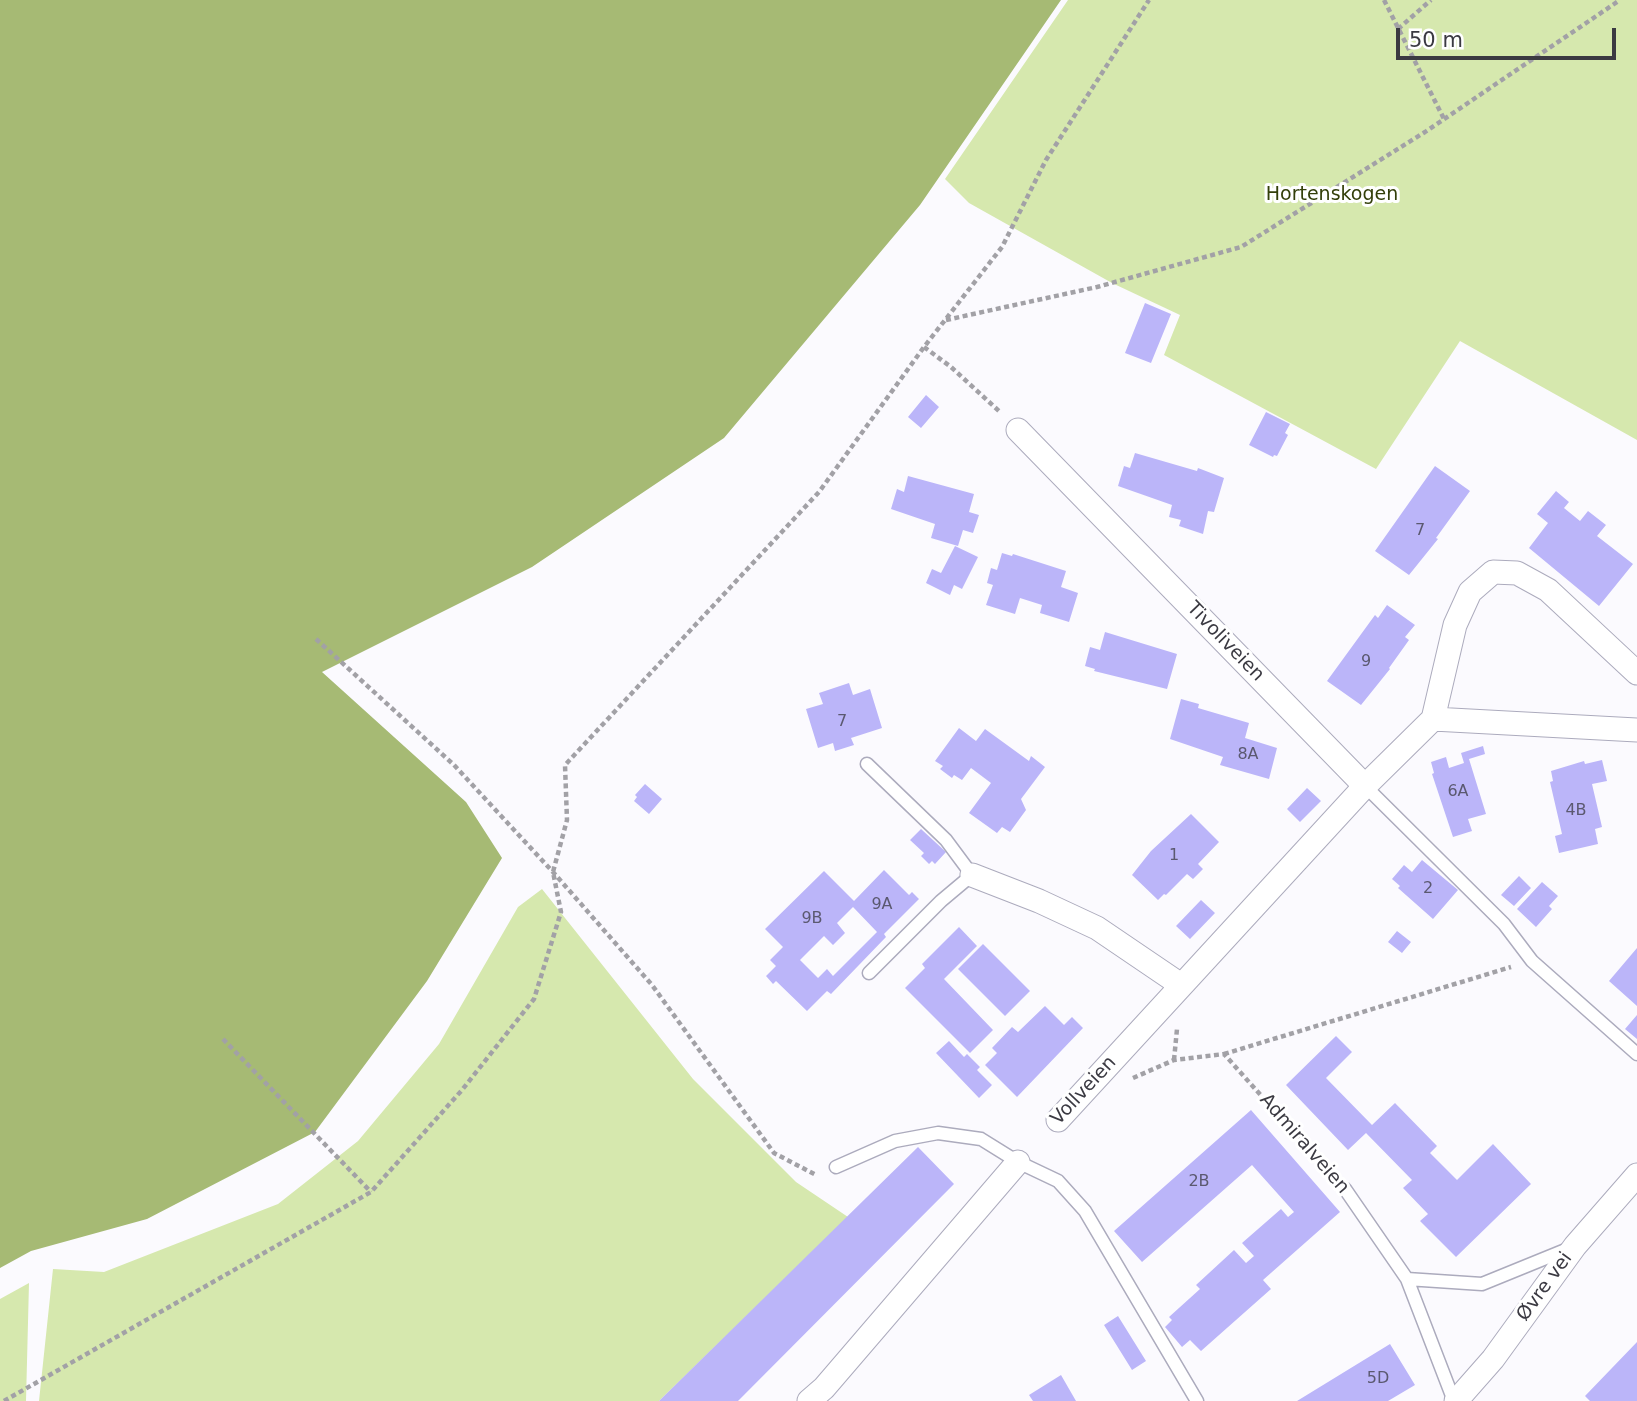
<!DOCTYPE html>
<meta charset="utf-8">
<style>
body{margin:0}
#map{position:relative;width:1637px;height:1401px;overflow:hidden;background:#fbfafe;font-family:"DejaVu Sans",sans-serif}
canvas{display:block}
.scale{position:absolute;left:1396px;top:28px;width:220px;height:32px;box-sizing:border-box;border:4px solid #3b3a42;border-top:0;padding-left:9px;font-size:21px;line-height:24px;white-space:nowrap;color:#3b3a42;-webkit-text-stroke:5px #fff;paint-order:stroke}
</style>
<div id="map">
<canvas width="1637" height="1401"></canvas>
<div class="scale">50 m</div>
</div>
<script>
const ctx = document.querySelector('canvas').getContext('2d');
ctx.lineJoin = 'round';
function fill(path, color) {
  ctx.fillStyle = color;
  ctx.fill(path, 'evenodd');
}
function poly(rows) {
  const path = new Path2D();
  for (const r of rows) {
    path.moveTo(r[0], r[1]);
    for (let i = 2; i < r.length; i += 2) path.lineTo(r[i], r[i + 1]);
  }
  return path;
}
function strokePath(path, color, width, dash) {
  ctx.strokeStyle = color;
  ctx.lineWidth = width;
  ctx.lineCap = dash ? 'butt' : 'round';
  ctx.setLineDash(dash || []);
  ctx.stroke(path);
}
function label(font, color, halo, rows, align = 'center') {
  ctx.font = font + ' "DejaVu Sans",sans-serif';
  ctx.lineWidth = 6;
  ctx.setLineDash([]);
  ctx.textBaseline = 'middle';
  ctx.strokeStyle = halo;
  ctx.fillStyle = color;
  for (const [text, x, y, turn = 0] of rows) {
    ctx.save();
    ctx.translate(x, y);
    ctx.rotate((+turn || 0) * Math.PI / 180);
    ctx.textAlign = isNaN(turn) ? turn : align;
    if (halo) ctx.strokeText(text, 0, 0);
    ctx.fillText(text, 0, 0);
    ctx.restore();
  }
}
const green = poly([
 [1068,0,1637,0,1637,440,1460,341,1376,469,1164,355,1180,315,1112,283,969,203,945,179],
 [542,889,693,1079,796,1182,848,1217,659,1401,39,1401,53,1269,104,1272,278,1204,358,1141,439,1044,518,907],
 [29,1283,26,1401,0,1401,0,1299]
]);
const water = poly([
 [0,0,1061,0,920,205,724,438,532,567,322,672,466,802,502,858,427,981,315,1132,147,1219,31,1251,0,1268]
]);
const building = poly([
 [1145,303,1171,314,1151,363,1125,353],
 [926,395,939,407,921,428,908,417],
 [1266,412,1290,424,1285,433,1288,435,1277,456,1274,455,1273,457,1249,445],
 [1135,453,1197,471,1198,468,1224,478,1214,512,1208,511,1203,534,1179,526,1181,520,1169,517,1172,505,1118,486,1124,466,1130,468],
 [1435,466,1470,491,1436,538,1438,539,1409,575,1375,551],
 [908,476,974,494,969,512,979,515,973,533,963,530,958,546,931,538,935,524,891,509,897,489,904,492],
 [1556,491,1569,502,1564,508,1580,521,1588,511,1606,525,1597,536,1633,564,1599,606,1529,548,1548,523,1537,514],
 [955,546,978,557,962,589,954,585,950,595,926,583,932,569,941,573],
 [1002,553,1012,556,1013,554,1066,571,1061,587,1078,593,1069,622,1040,613,1042,605,1020,598,1015,614,986,605,993,585,987,583,991,568,997,570],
 [1387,605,1415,625,1405,637,1409,640,1389,668,1390,669,1361,705,1327,681,1375,615,1378,618],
 [1105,632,1177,654,1167,689,1094,671,1095,669,1085,666,1090,647,1100,650],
 [849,683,853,695,870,689,882,728,851,738,854,745,835,751,833,743,818,748,806,709,823,704,819,693],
 [1181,699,1199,704,1198,708,1249,723,1245,738,1277,748,1269,779,1220,765,1223,757,1170,739],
 [959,728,976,741,985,729,1029,761,1031,756,1045,767,1021,799,1026,810,1010,832,1002,827,997,833,969,813,991,783,971,768,962,780,954,775,952,778,940,769,943,766,935,761],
 [1483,746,1485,754,1469,759,1486,814,1468,819,1472,831,1453,837,1432,774,1434,773,1431,762,1446,757,1449,768,1464,763,1461,753],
 [1602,760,1607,781,1592,784,1602,827,1595,829,1598,844,1559,853,1555,836,1562,834,1550,782,1553,781,1551,771,1584,761,1585,764],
 [645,784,662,799,649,814,634,801,637,797,635,795],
 [1307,788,1321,801,1300,822,1287,809],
 [1191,814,1219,842,1198,864,1203,869,1193,879,1187,874,1166,895,1164,894,1158,900,1132,875,1151,851],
 [921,829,946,852,935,864,932,861,929,864,921,856,924,853,910,840],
 [1422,860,1458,890,1433,919,1398,888,1400,886,1392,879,1404,865,1412,872],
 [884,870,909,895,912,892,919,899,884,934,886,937,831,994,827,991,807,1011,776,981,773,984,766,976,776,966,770,960,783,947,765,929,824,871,854,901],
 [853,907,877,932,833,976,827,969,818,978,800,960,824,936,833,945,845,933,837,923],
 [1519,876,1531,888,1514,906,1501,895],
 [1542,882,1558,896,1549,906,1552,909,1536,927,1517,909],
 [1201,900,1215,913,1190,939,1176,926],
 [959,927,977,946,944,979,993,1030,970,1053,905,988,925,968,922,964],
 [1397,931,1411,942,1402,953,1388,942],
 [983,944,1030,991,1005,1016,958,969],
 [1637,948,1637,1006,1609,981],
 [1045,1006,1064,1025,1072,1017,1083,1028,1017,1097,985,1065,997,1053,992,1048,1012,1027,1018,1032],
 [1637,1015,1637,1039,1625,1029],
 [1336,1036,1352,1052,1326,1078,1372,1125,1395,1103,1437,1146,1430,1153,1457,1180,1493,1144,1531,1184,1456,1257,1420,1221,1428,1214,1403,1188,1412,1180,1366,1133,1348,1150,1286,1085],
 [949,1041,964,1057,967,1054,980,1067,977,1070,992,1085,979,1098,936,1053],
 [1251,1110,1340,1212,1263,1280,1271,1289,1201,1351,1190,1340,1182,1347,1165,1327,1172,1320,1169,1317,1200,1289,1196,1285,1234,1250,1246,1263,1254,1256,1242,1243,1281,1209,1288,1217,1294,1212,1252,1165,1142,1262,1114,1231],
 [918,1147,954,1184,738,1401,659,1401],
 [1118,1316,1146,1361,1132,1370,1104,1325],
 [1637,1342,1637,1401,1590,1401,1585,1396],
 [1390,1344,1415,1385,1388,1401,1297,1401],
 [1061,1375,1076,1401,1033,1401,1029,1395]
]);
const path = poly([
 [1384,0,1444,119],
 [1398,29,1431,0],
 [946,320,1097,287,1241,247,1425,132,1620,0],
 [924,347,951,367,1000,412],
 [316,639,454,765,553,872,652,985,774,1153,816,1175],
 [223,1039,371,1192],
 [1224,1054,1511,967],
 [1174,1060,1177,1029],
 [1133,1078,1174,1060,1224,1054,1332,1175],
 [4,1401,371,1192,462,1090,534,999,561,912,553,872,567,820,565,765,819,492,924,347,1002,247,1046,160,1149,0]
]);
const service = poly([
 [867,764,946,840,972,875,941,901,869,973],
 [1365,786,1504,924,1532,961,1637,1054],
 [836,1167,895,1141,938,1133,981,1139,1018,1162,1058,1181,1085,1211,1197,1401],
 [1345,1189,1407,1279,1482,1284,1568,1249],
 [1407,1279,1454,1401]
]);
const minor = poly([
 [1018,430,1365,786,1433,719,1637,730],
 [1433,719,1455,625,1470,592,1493,572,1517,573,1548,590,1637,673],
 [972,875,1039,901,1097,928,1181,985],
 [1058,1120,1365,786],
 [809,1401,824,1388,1018,1162],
 [1456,1401,1493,1359,1575,1246,1637,1175]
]);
const numberNames = [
 ["7",1420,531],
 ["9",1366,662],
 ["7",842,722],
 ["8A",1248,755],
 ["6A",1458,792],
 ["4B",1576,811],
 ["1",1174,856],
 ["2",1428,889],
 ["9A",882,905],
 ["9B",812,919],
 ["2B",1199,1182],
 ["5D",1378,1379]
];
const parkNames = [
 ["Hortenskogen",1332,195]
];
const streetNames = [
 ["Tivoliveien",1225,642,46],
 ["Vollveien",1084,1091,-47],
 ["Admiralveien",1304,1144,49],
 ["Øvre vei",1545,1287,-54]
];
fill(green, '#d6e8ae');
fill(water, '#a6ba74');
fill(building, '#bbb5f9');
strokePath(service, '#acabbd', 15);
strokePath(minor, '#acabbd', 25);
strokePath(path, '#a2a1a6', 4.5, [5, 3.5]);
strokePath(service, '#fff', 12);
strokePath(minor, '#fff', 23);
label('16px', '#5b5970', null, numberNames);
label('19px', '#333f09', '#fff', parkNames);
label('19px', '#3b3a42', '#fff', streetNames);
</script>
